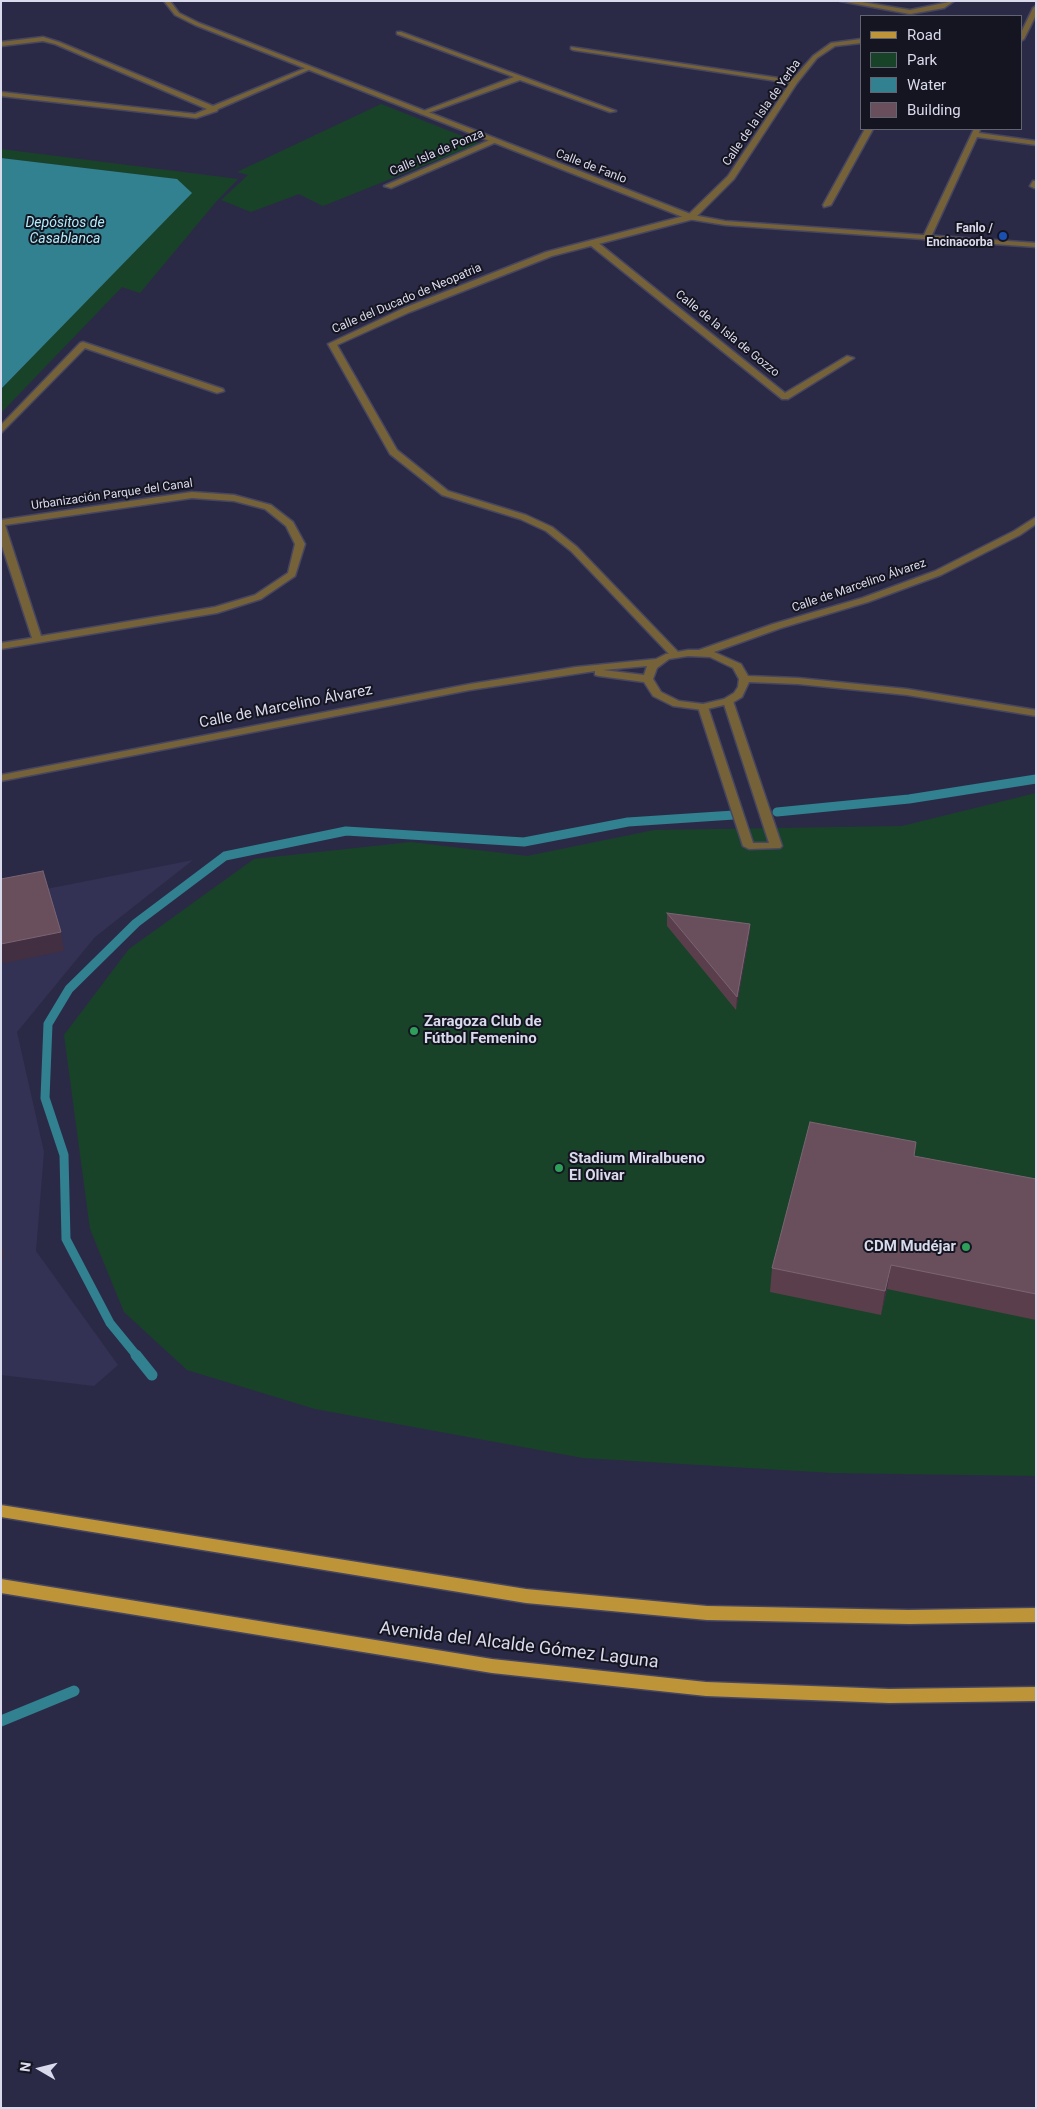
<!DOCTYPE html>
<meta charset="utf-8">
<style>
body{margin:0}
#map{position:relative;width:1037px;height:2109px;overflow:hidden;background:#2b2a46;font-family:Roboto,sans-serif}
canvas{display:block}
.frame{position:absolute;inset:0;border:2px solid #d9daec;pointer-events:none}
.legend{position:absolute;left:860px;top:15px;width:162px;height:115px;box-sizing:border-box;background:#151521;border:1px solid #636472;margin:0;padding:6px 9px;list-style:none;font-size:15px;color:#d9daec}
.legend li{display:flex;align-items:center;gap:10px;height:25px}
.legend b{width:25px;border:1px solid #636472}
.north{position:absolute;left:15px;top:2044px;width:50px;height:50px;-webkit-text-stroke:4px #151521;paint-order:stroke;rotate:278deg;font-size:14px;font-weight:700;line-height:20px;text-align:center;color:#d9daec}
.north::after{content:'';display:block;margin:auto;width:18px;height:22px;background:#d9daec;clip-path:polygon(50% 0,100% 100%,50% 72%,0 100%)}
</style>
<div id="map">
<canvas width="1037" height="2109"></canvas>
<div class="frame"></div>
<ul class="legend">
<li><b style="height:6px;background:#be9438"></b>Road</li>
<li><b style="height:14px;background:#194328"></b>Park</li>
<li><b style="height:14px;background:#328191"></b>Water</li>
<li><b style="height:14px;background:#694f5c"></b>Building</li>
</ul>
<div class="north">N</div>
</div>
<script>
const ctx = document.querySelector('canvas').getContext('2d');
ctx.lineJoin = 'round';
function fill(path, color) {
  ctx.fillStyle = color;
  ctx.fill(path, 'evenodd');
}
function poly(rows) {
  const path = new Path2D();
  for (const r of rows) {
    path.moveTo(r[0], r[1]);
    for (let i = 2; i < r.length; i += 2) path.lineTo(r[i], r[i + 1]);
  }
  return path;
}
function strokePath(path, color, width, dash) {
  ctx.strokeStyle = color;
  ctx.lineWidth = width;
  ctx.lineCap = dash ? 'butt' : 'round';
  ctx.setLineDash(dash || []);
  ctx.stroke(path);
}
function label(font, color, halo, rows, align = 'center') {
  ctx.font = font + ' Roboto,sans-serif';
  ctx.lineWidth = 4;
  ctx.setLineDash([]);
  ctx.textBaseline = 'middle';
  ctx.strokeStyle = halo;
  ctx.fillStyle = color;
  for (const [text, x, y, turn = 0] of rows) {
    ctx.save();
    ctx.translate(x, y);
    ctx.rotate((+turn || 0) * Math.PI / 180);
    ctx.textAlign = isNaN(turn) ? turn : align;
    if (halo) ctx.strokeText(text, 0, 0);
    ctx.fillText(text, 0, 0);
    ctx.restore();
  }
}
const built = poly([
 [193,860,95,937,17,1032,44,1152,36,1251,118,1365,94,1386,1,1375,1,898]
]);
const green = poly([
 [381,104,480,143,323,206,299,194,251,212,221,200,248,175,237,172],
 [1,149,238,179,215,203,140,293,122,287,1,413,1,389,191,193,176,179,1,158],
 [1036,793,1036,1476,833,1473,583,1458,315,1409,187,1370,124,1312,90,1229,64,1035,129,949,254,859,411,842,527,856,654,830,902,826]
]);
const water = poly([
 [1,158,177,179,192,193,1,389]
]);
const streamFar2 = poly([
 [1032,780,1036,779]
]);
const streamFar1 = poly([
 [777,812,909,799,1036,779],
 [137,1356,110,1323,66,1239,64,1155,45,1098,48,1024,69,989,136,923,225,856,346,831,524,842,628,822,734,815]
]);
const stream = poly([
 [136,1355,152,1375],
 [1,1721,74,1691]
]);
const service = poly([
 [492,139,499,141,391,188,384,186,492,139],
 [590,241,596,241,785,393,847,356,854,358,788,399,782,399,590,245,590,241],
 [728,698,733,701,782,846,780,848,749,849,743,846,698,707,703,704,708,707,753,843,769,843,723,701,728,698]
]);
const minor = poly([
 [840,1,856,1,910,10,954,1,944,8,910,14,840,1],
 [1036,6,1036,15,1024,39,1021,41,1021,33,1033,8,1036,6],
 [397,32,401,32,616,111,610,112,520,80,425,114,421,114,421,112,514,77,397,34,397,32],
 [43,37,59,42,213,106,308,67,313,68,218,109,217,111,196,118,1,96,1,92,195,114,207,109,55,44,43,41,1,46,1,42,43,37],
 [861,39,861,43,835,46,817,58,797,83,734,179,694,219,552,256,410,312,337,345,397,450,448,491,526,515,552,527,577,547,680,654,679,656,671,656,571,551,546,531,520,519,442,495,390,454,328,344,404,308,546,252,688,215,728,176,790,83,573,50,571,49,571,47,792,80,813,56,831,43,861,39],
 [865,129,873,129,831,205,824,207,823,205,865,129],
 [974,129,980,129,979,133,1036,141,1036,145,977,137,931,237,924,239,923,237,974,129],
 [1033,181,1036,181,1036,188,1034,188,1030,186,1033,181],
 [83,342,223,389,224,391,217,393,85,348,1,433,1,425,80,343,83,342],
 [192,492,234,495,271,505,293,522,305,544,295,576,261,599,217,613,1,649,1,643,32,638,1,543,1,520,192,492],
 [192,498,234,501,265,509,286,526,295,544,288,573,255,595,215,607,41,636,5,525,192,498]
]);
const tertiary = poly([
 [164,1,170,1,179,13,199,23,693,215,725,221,1036,243,1036,247,725,225,688,219,195,25,175,15,164,1],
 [1036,517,1036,524,1020,535,941,575,868,602,781,628,714,652,741,664,748,676,798,678,907,689,1036,710,1036,716,907,695,798,684,749,682,742,697,732,703,703,710,673,706,653,696,644,682,599,676,595,675,595,671,470,690,1,781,1,775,470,684,576,667,656,659,666,654,688,650,699,650,773,624,862,598,935,571,1014,531,1036,517],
 [688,656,710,657,733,668,739,679,738,687,734,693,724,699,703,704,679,701,661,692,653,679,657,668,669,659,688,656],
 [647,666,644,675,603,670,647,666]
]);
const primary = poly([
 [1,1505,526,1589,707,1606,909,1610,1036,1608,1036,1622,909,1624,707,1620,526,1603,1,1517,1,1505],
 [1,1579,492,1659,706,1682,889,1689,1036,1687,1036,1701,889,1703,706,1696,492,1673,1,1593,1,1579]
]);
const wall = poly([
 [667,913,750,924,749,937,736,1010,667,926],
 [914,1156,1036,1179,1036,1320,887,1289,881,1315,770,1292,772,1268]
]);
const shadedWall = poly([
 [750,924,749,937,736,1010,737,997],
 [61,932,64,951,1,964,1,944],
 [1,1242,4,1254,1,1262],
 [891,1265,887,1289,881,1315,885,1291]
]);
const building = poly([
 [43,871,61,932,1,944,1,879,43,871],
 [667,913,750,924,737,997,667,913],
 [810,1122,916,1142,914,1156,1036,1179,1036,1294,891,1265,885,1291,772,1268,810,1122]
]);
const markers = [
 [1003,236,5,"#1a4fb4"],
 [414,1031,5,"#2e9e5b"],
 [559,1168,5,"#2e9e5b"],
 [966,1247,5,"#2e9e5b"]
];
const farStreetnames = [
 ["Calle de la Isla de Yerba",762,113,-55],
 ["Calle Isla de Ponza",437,153,-23],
 ["Calle de Fanlo",591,167,21],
 ["Calle del Ducado de Neopatria",407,299,-23],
 ["Calle de la Isla de Gozzo",727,334,39],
 ["Urbanización Parque del Canal",112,495,-8],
 ["Calle de Marcelino Álvarez",859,586,-19]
];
const farPoinames = [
 ["Fanlo /",993,229],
 ["Encinacorba",993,243]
];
const farWaternames = [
 ["Depósitos de",65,223],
 ["Casablanca",65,239]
];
const streetNames = [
 ["Calle de Marcelino Álvarez",286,707,-11]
];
const poiNames = [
 ["Zaragoza Club de",424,1022],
 ["Fútbol Femenino",424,1039],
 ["Stadium Miralbueno",569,1159],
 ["El Olivar",569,1176],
 ["CDM Mudéjar",956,1247,"right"]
];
const nearStreetnames = [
 ["Avenida del Alcalde Gómez Laguna",519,1646,7]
];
fill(built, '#333254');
fill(green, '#194328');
fill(water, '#328191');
strokePath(streamFar2, '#328191', 7);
strokePath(streamFar1, '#328191', 9);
strokePath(stream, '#328191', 11);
strokePath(service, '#474661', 3);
strokePath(minor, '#474661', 3);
strokePath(tertiary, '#474661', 3);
strokePath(primary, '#474661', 3);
fill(service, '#766239');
fill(minor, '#766239');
fill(tertiary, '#766239');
fill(primary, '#be9438');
fill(wall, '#5b3e4b');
fill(shadedWall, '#422f42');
fill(building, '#694f5c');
strokePath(building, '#7a6473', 1);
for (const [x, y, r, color] of markers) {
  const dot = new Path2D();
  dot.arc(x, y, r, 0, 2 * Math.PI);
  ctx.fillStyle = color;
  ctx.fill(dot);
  strokePath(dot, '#151521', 2);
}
label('12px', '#d9daec', '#151521', farStreetnames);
label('bold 12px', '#d9daec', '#151521', farPoinames, 'right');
label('italic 14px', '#afedfc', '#151521', farWaternames);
label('15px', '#d9daec', '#151521', streetNames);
label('bold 15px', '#d9daec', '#151521', poiNames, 'left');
label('18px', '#d9daec', '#151521', nearStreetnames);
</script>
